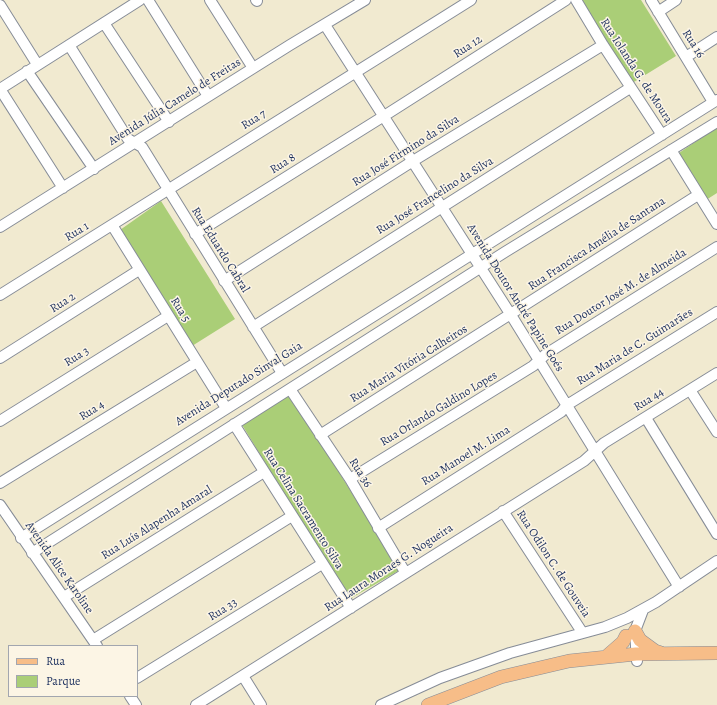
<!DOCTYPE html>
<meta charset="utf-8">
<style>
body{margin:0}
#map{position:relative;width:717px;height:705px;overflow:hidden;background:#f1ead0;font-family:Alegreya,serif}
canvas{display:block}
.legend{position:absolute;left:8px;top:645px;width:130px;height:52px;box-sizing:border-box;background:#fcf5e5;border:1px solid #a2a6af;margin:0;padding:5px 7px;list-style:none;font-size:12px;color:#1b2f5e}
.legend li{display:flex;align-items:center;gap:8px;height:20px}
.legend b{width:20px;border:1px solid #a2a6af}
</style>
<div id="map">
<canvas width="717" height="705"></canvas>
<ul class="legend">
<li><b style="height:5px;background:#f7bd88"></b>Rua</li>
<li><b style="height:11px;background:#aace77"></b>Parque</li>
</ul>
</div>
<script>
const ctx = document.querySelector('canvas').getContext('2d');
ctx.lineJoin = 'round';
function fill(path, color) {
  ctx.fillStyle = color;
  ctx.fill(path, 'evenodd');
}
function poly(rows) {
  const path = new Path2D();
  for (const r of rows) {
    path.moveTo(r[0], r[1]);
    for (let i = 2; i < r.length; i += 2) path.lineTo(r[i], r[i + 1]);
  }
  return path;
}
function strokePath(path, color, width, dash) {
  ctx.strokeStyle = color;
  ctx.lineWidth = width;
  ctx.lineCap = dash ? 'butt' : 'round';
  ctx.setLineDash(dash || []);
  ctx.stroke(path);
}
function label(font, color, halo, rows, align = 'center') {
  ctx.font = font + ' Alegreya,serif';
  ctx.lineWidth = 3;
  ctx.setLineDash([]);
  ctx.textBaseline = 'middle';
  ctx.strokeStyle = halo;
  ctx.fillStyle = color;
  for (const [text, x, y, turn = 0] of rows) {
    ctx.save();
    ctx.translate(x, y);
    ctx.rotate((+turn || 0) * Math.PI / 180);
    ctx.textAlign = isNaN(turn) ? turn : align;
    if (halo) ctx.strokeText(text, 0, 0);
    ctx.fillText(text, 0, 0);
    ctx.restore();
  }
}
const green = poly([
 [577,0,641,0,676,56,629,85],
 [717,127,717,193,706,200,679,153],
 [161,201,235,319,192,346,120,230],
 [290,394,400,570,348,600,241,423]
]);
const minor = poly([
 [148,0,208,96],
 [210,0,253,68],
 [256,0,257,1],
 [576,0,603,45,662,135],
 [651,0,713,102],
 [0,5,37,64],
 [658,12,676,0],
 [104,23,169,122],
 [325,25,511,315,679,587],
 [69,45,128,139,142,147,282,373],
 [686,57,717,37],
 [27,71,94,169],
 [0,89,140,0],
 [0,89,63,188],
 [671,150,717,224],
 [112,225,226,408],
 [0,227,290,45,365,0],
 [195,234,384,116,566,0],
 [224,281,413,161,603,45],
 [0,295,471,0],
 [253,327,630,88],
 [0,358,139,270],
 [290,389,350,479,405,572],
 [690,390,717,432],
 [646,418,717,534],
 [0,421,168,316],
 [234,424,351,608],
 [320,435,698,195],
 [350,479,533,366,546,354,717,247],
 [0,483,197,362],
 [0,505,97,646],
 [503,511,582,632],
 [378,528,561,412,567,405,717,312],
 [21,538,717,100],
 [32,553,505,252,717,122],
 [64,597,264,472],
 [93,640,292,516],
 [637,661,635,631,643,610],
 [243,676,261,705],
 [137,678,322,564],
 [130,696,136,705],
 [196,705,584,461,604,443,717,373],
 [381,705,440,678,510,653,605,627,627,618,656,602,717,561]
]);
const major = poly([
 [635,631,640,640,655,651,661,653],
 [607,656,623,642,626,636],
 [428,705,501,677,569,661,636,654,717,653]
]);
const streetNames = [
 ["Rua 16",693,44,58],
 ["Rua 12",468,47,-33],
 ["Rua Iolanda G. de Moura",636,71,57],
 ["Avenida Júlia Camelo de Freitas",175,102,-32],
 ["Rua 7",254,120,-32],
 ["Rua José Firmino da Silva",406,151,-32],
 ["Rua 8",283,164,-32],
 ["Rua José Francelino da Silva",435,196,-32],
 ["Rua 1",77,232,-32],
 ["Rua Francisca Amélia de Santana",597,244,-33],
 ["Rua Eduardo Cabral",220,250,58],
 ["Rua Doutor José M. de Almeida",621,292,-32],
 ["Avenida Doutor André Papine Goés",515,298,58],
 ["Rua 2",63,303,-32],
 ["Rua 5",180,310,58],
 ["Rua Maria de C. Guimarães",635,347,-32],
 ["Rua 3",77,357,-32],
 ["Rua Maria Vitória Calheiros",409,364,-32],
 ["Avenida Deputado Sinval Gaia",239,384,-32],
 ["Rua 44",649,400,-32],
 ["Rua Orlando Galdino Lopes",439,409,-31],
 ["Rua 4",92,411,-32],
 ["Rua Manoel M. Lima",466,456,-32],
 ["Rua 36",360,473,58],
 ["Rua Celina Sacramento Silva",303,509,58],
 ["Rua Luís Alapenha Amaral",157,523,-32],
 ["Rua Odilon C. de Gouveia",553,564,57],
 ["Avenida Alice Karoline",59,568,55],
 ["Rua Laura Moraes G. Nogueira",389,568,-33],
 ["Rua 33",223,610,-32]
];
fill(green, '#aace77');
strokePath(minor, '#868c97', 12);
strokePath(major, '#868c97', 14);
strokePath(minor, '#fff', 10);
strokePath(major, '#f7bd88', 13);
label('12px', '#1b2f5e', '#fcf5e5', streetNames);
</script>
